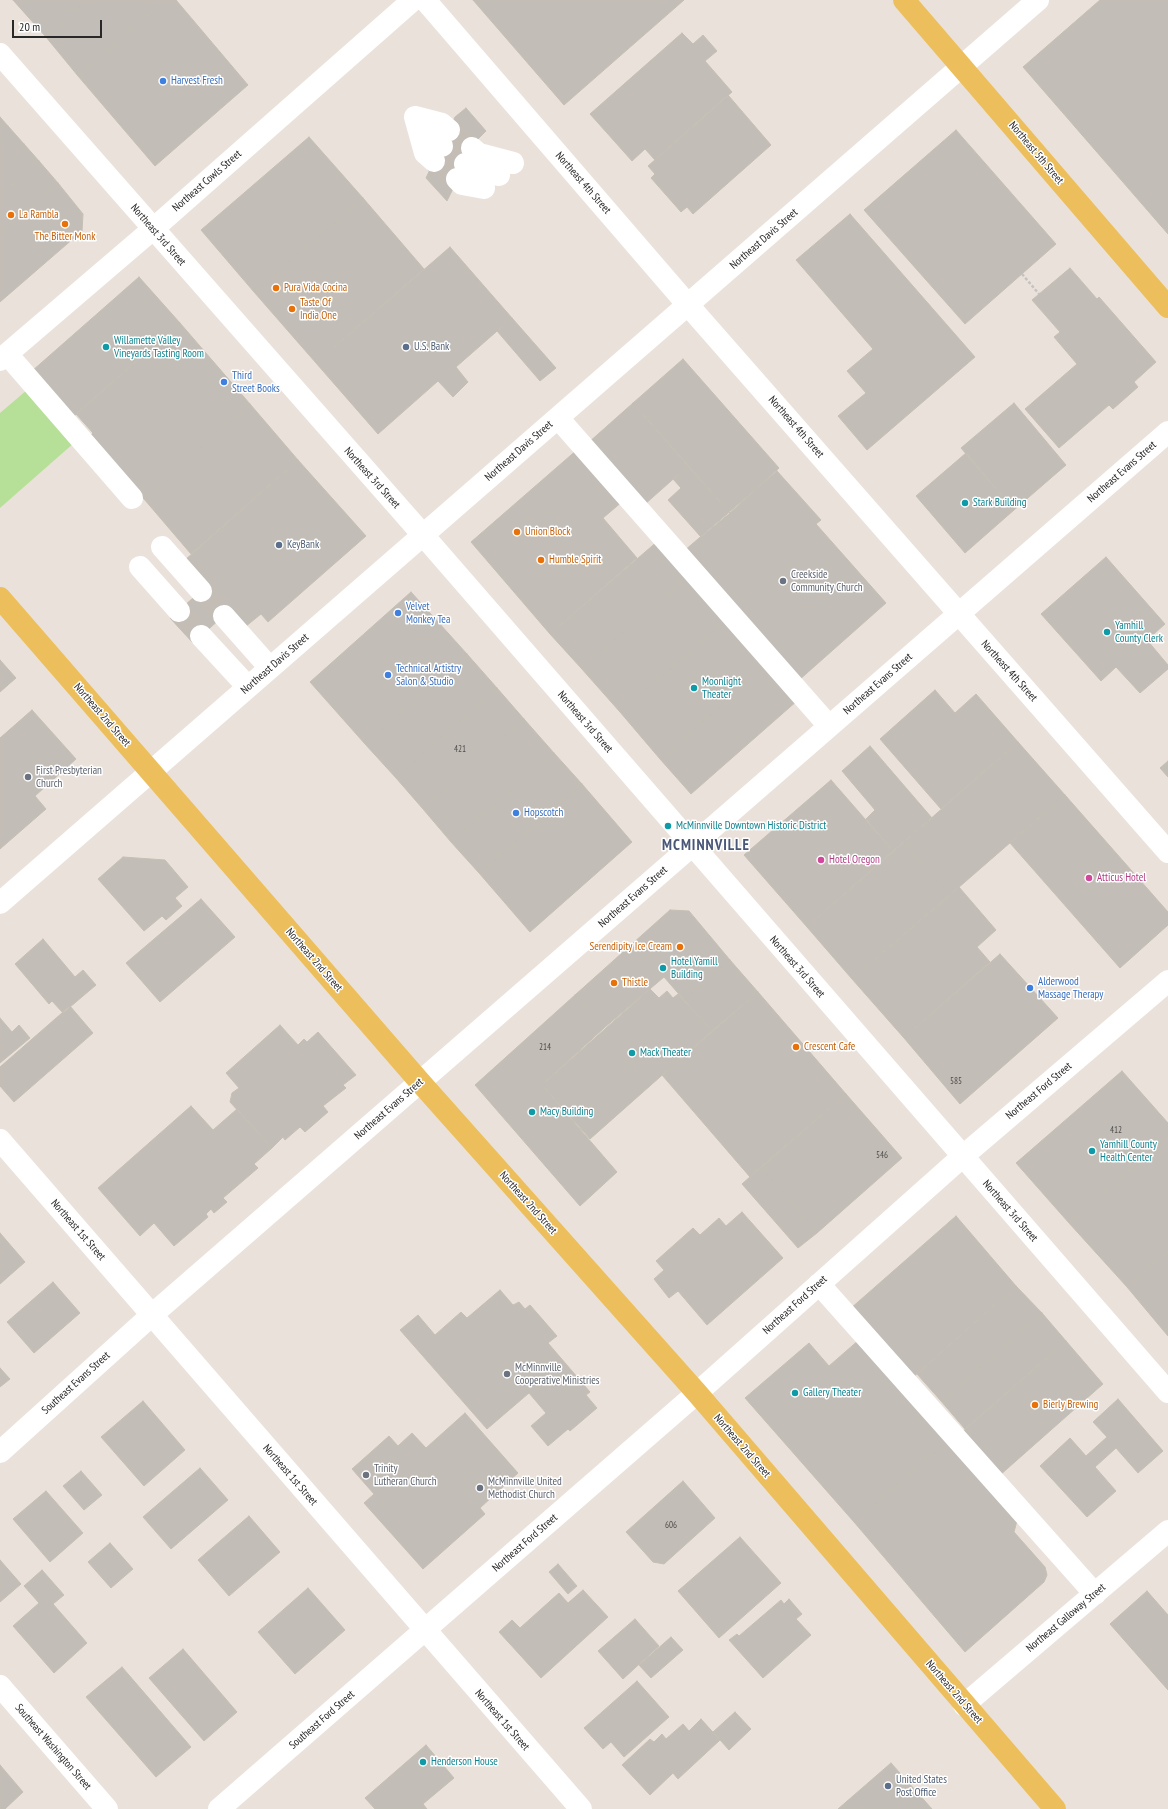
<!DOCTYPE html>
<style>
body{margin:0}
#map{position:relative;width:1168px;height:1809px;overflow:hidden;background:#eae2da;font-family:"PT Sans Narrow",sans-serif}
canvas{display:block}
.scale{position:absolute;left:12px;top:20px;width:90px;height:18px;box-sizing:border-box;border:2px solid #282828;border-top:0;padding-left:5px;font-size:12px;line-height:14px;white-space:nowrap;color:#282828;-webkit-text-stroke:3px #fff;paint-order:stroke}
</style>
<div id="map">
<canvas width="1168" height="1809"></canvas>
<div class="scale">20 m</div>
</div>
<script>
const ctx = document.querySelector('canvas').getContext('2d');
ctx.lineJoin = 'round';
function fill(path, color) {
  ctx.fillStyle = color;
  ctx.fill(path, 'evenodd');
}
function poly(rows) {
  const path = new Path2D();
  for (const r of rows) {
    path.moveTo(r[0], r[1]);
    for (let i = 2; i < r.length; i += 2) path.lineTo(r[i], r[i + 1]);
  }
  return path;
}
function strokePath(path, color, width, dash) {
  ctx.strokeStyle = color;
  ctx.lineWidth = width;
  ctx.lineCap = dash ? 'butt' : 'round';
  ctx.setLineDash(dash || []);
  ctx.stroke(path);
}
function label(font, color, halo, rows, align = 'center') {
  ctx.font = font + ' "PT Sans Narrow",sans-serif';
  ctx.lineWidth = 3;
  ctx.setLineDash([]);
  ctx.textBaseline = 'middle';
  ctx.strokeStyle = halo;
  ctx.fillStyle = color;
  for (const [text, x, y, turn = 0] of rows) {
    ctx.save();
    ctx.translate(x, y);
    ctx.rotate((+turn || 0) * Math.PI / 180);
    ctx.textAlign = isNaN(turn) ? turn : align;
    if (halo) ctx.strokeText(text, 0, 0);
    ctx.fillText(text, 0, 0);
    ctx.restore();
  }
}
const green = poly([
 [27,390,74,443,0,508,0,413]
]);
const building = poly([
 [13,0,88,0,46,37,13,0],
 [88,0,165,0,78,76,46,37,88,0],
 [165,0,176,0,248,85,155,166,78,76,165,0],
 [473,0,684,0,564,105,473,0],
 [1100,0,1168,0,1168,234,1023,67,1100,0],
 [682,33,693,44,703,35,717,51,705,61,732,92,655,160,645,149,632,161,590,114,682,33],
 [728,95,771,145,693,214,687,207,681,212,651,178,655,174,648,166,728,95],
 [466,108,486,131,476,141,447,201,426,178,455,117,466,108],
 [0,117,8,126,0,134,0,117],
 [8,126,24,144,0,165,0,134,8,126],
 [956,130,1056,244,965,324,864,210,956,130],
 [309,137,363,198,254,292,201,230,309,137],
 [24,144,39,161,0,195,0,165,24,144],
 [39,161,58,183,0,234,0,195,39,161],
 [58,183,83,214,82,231,0,302,0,234,58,183],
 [363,198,424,269,316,363,254,292,363,198],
 [850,214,975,357,867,450,838,416,866,393,847,371,873,349,796,260,850,214],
 [450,247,512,318,456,367,468,382,453,397,438,381,378,434,316,363,450,247],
 [1070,268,1097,299,1099,297,1156,362,1134,382,1138,387,1113,409,1109,405,1059,448,1025,409,1077,364,1054,337,1060,332,1032,300,1070,268],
 [139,277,180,323,73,417,32,371,139,277],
 [512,318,556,368,540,381,497,331,512,318],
 [180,323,250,404,144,499,89,437,93,433,76,414,180,323],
 [683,359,779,468,730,513,633,403,683,359],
 [633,403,688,466,644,505,588,443,633,403],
 [1014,403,1066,465,1014,510,961,448,1014,403],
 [250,404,298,460,191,554,144,499,250,404],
 [578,449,623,501,603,518,637,558,550,634,471,542,578,449],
 [966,453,1014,510,965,553,916,496,966,453],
 [298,460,366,536,268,622,261,614,245,627,230,610,193,643,170,618,208,585,185,560,298,460],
 [688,466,730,513,701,537,668,500,681,488,673,479,688,466],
 [777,471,821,520,816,524,886,603,798,681,684,551,777,471],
 [659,540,690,575,581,668,550,634,659,540],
 [1106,557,1165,624,1147,640,1168,665,1168,669,1140,693,1116,667,1101,681,1041,614,1106,557],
 [690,575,728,619,620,712,581,668,690,575],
 [411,592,467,654,365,744,310,682,411,592],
 [728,619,768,664,660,759,620,712,728,619],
 [467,654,497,688,396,778,365,744,467,654],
 [0,660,16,678,0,692,0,660],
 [768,664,798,700,691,794,660,759,768,664],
 [497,688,524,719,423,809,396,778,497,688],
 [935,690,955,713,976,694,1018,742,941,809,880,739,935,690],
 [32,710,76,759,35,796,46,809,0,849,0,738,32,710],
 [524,719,554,753,451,842,423,809,524,719],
 [1018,742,1065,795,950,895,904,842,1018,742],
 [870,746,932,818,893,851,866,819,875,810,842,771,870,746],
 [554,753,582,784,479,873,451,842,554,753],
 [1168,761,1168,777,1160,768,1168,761],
 [831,780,893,851,807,927,744,855,831,780],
 [582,784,632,842,530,932,479,873,582,784],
 [1065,795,1168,912,1168,925,1120,968,1010,843,1065,795],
 [904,842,950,895,852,979,807,927,904,842],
 [123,857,165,860,188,887,175,898,182,906,166,920,162,916,144,931,98,879,123,857],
 [959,887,996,930,977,947,990,962,904,1038,852,979,959,887],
 [201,899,235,937,160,1002,126,963,201,899],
 [670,910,689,911,730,960,684,1000,664,977,604,1028,575,995,670,910],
 [43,939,75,977,83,970,96,985,63,1013,52,1001,49,1004,15,964,43,939],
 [1000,954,1058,1018,960,1104,904,1038,1000,954],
 [730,960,758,992,712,1031,684,1000,730,960],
 [650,989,659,998,667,991,673,998,678,994,712,1031,590,1139,542,1085,650,989],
 [758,992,846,1094,750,1177,662,1075,758,992],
 [575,995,604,1028,542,1085,617,1172,580,1206,475,1085,575,995],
 [70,1006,93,1033,14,1102,0,1086,0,1067,70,1006],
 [0,1018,12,1032,19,1025,30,1038,0,1063,0,1018],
 [280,1025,298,1045,304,1039,307,1042,318,1032,356,1075,343,1085,346,1088,323,1106,328,1112,305,1132,300,1127,285,1140,283,1137,272,1148,230,1102,232,1093,239,1088,226,1073,280,1025],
 [1122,1071,1168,1123,1168,1138,1069,1223,1016,1163,1122,1071],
 [846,1094,902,1158,817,1233,761,1167,846,1094],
 [191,1106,213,1130,237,1109,272,1148,254,1164,258,1168,223,1198,227,1202,214,1213,211,1209,206,1214,208,1217,174,1246,154,1223,140,1236,98,1188,191,1106],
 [1168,1138,1168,1251,1127,1287,1069,1223,1168,1138],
 [761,1167,817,1233,798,1248,742,1184,761,1167],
 [742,1212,783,1258,707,1325,678,1291,669,1298,654,1279,664,1270,656,1261,693,1228,700,1235,719,1218,726,1226,742,1212],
 [956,1216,1016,1286,911,1379,850,1309,956,1216],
 [0,1233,25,1262,0,1284,0,1233],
 [1168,1251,1168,1336,1127,1287,1168,1251],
 [53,1282,80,1313,34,1353,7,1322,53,1282],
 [1016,1286,1042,1313,941,1401,917,1374,1016,1286],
 [500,1290,513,1305,519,1302,525,1309,530,1305,557,1336,548,1343,590,1392,586,1395,597,1408,570,1431,568,1429,548,1446,531,1426,546,1413,529,1393,487,1429,400,1330,418,1315,435,1335,461,1312,467,1318,500,1290],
 [1042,1313,1066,1341,965,1429,941,1401,1042,1313],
 [860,1339,949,1440,854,1522,745,1398,809,1343,829,1366,860,1339],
 [1066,1341,1103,1384,999,1476,961,1433,1066,1341],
 [0,1368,10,1379,0,1387,0,1368],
 [1118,1399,1163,1451,1138,1473,1116,1448,1095,1467,1116,1491,1087,1517,1040,1466,1070,1438,1086,1456,1107,1437,1093,1422,1118,1399],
 [143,1401,185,1450,144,1486,101,1437,143,1401],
 [465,1413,518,1473,480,1508,485,1514,423,1569,364,1503,374,1494,352,1469,389,1436,398,1446,412,1433,426,1448,465,1413],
 [949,1440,1018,1517,1014,1532,1045,1567,1047,1575,1044,1582,965,1652,854,1522,949,1440],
 [200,1468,228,1500,171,1549,143,1517,200,1468],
 [81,1471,102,1495,84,1510,63,1486,81,1471],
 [683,1481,715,1518,664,1564,653,1562,626,1532,683,1481],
 [46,1491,83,1533,50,1562,13,1519,46,1491],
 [249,1516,280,1552,229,1596,198,1560,249,1516],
 [740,1537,781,1583,719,1638,678,1591,740,1537],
 [110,1543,133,1569,111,1588,88,1562,110,1543],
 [0,1560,21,1584,0,1602,0,1560],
 [558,1564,577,1586,568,1594,549,1572,558,1564],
 [42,1570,64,1595,53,1604,87,1643,54,1673,13,1626,39,1603,24,1586,42,1570],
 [308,1588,345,1630,295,1674,258,1632,308,1588],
 [583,1590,608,1617,541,1678,499,1632,512,1620,520,1628,559,1593,568,1603,583,1590],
 [1147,1591,1168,1615,1168,1690,1110,1624,1147,1591],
 [789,1599,802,1614,796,1619,811,1635,763,1678,729,1640,737,1634,739,1636,781,1600,784,1604,789,1599],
 [635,1619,659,1646,623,1679,598,1651,635,1619],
 [671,1637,683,1650,651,1678,639,1665,671,1637],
 [183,1649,237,1712,204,1741,149,1678,183,1649],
 [122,1667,191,1747,156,1777,86,1697,122,1667],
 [637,1681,669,1717,624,1757,611,1742,603,1749,584,1728,637,1681],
 [735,1712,751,1729,729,1750,713,1732,735,1712],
 [701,1719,720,1740,678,1779,673,1773,650,1795,622,1765,650,1739,654,1742,662,1734,666,1739,683,1724,689,1731,701,1719],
 [426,1745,454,1778,423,1804,427,1809,375,1809,365,1798,426,1745],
 [891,1763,932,1809,838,1809,891,1763],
 [0,1765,23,1792,5,1809,0,1809,0,1765]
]);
const minorTunnel = poly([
 [449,130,472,148],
 [442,146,465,164],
 [434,161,457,179],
 [201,591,224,616],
 [179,611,201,636]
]);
const path = poly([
 [1022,274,1039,294]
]);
const minor = poly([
 [425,0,688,305,1168,852],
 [0,54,423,535,1168,1392],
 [415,117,425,153,434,161],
 [415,117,442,124,449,130],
 [419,121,442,146],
 [472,148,479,154,513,163],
 [465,164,469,168,499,175],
 [457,179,462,184,484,188],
 [7,354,132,498],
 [0,360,153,229,413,0],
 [558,418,829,726],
 [162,547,201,591],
 [140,567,179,611],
 [224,616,270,668],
 [201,636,248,687],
 [0,903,1038,0],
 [0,1140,581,1809],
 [819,1284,1095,1594],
 [0,1452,153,1314,1168,432],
 [0,1686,107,1809],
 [964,1705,1168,1531],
 [219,1809,697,1393,962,1157,1168,981]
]);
const major = poly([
 [904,0,1168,307],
 [0,598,420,1082,697,1393,1055,1809]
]);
const markers = [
 [163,81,4,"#3f7fe0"],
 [11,215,4,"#e8710a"],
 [65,224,4,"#e8710a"],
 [276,288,4,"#e8710a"],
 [292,309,4,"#e8710a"],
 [106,347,4,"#0f9aa8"],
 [406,347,4,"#5c6f8a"],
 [224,382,4,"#3f7fe0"],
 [965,503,4,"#0f9aa8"],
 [517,532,4,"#e8710a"],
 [279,545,4,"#5c6f8a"],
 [541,560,4,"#e8710a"],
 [783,581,4,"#6b7280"],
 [398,613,4,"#3f7fe0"],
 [1107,632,4,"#0f9aa8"],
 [388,675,4,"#3f7fe0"],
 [694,688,4,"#0f9aa8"],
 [28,777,4,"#6b7280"],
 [516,813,4,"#3f7fe0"],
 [668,826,4,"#0f9aa8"],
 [821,860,4,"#d1479c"],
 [1089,878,4,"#d1479c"],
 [680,947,4,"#e8710a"],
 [663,968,4,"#0f9aa8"],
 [614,983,4,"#e8710a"],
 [1030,988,4,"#3f7fe0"],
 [796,1047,4,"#e8710a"],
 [632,1053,4,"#0f9aa8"],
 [532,1112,4,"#0f9aa8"],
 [1092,1151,4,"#0f9aa8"],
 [507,1374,4,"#6b7280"],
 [795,1393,4,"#0f9aa8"],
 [1035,1405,4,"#e8710a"],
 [366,1475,4,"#6b7280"],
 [480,1488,4,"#6b7280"],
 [423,1762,4,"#0f9aa8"],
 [888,1786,4,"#5c6f8a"]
];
const numberNames = [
 ["421",460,749],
 ["214",545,1047],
 ["585",956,1081],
 ["412",1116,1130],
 ["546",882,1155],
 ["606",671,1525]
];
const shopNames = [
 ["Harvest Fresh",171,81],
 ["Third",232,376],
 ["Street Books",232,389],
 ["Velvet",406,607],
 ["Monkey Tea",406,620],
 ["Technical Artistry",396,669],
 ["Salon & Studio",396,682],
 ["Hopscotch",524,813],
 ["Alderwood",1038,982],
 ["Massage Therapy",1038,995]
];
const streetNames = [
 ["Northeast 5th Street",1036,153,50],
 ["Northeast Cowls Street",207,181,-41],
 ["Northeast 4th Street",583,183,49],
 ["Northeast 3rd Street",158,235,49],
 ["Northeast Davis Street",764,239,-41],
 ["Northeast 4th Street",796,427,49],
 ["Northeast Davis Street",519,451,-41],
 ["Northeast Evans Street",1122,472,-41],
 ["Northeast 3rd Street",372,478,48],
 ["Northeast Davis Street",275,664,-41],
 ["Northeast 4th Street",1009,671,48],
 ["Northeast Evans Street",878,684,-41],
 ["Northeast 2nd Street",102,715,49],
 ["Northeast 3rd Street",585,722,49],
 ["Northeast Evans Street",633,897,-41],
 ["Northeast 2nd Street",314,960,49],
 ["Northeast 3rd Street",797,967,49],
 ["Northeast Ford Street",1039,1091,-40],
 ["Northeast Evans Street",389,1109,-41],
 ["Northeast 2nd Street",528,1203,48],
 ["Northeast 3rd Street",1010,1211,49],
 ["Northeast 1st Street",78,1230,49],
 ["Northeast Ford Street",795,1305,-42],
 ["Southeast Evans Street",76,1383,-42],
 ["Northeast 2nd Street",742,1446,49],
 ["Northeast 1st Street",290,1475,49],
 ["Northeast Ford Street",525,1543,-41],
 ["Northeast Galloway Street",1066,1618,-40],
 ["Northeast 2nd Street",954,1692,49],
 ["Southeast Ford Street",322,1720,-41],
 ["Northeast 1st Street",502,1720,49],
 ["Southeast Washington Street",53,1747,49]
];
const foodNames = [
 ["La Rambla",19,215],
 ["The Bitter Monk",65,237,"center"],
 ["Pura Vida Cocina",284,288],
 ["Taste Of",300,303],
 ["India One",300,316],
 ["Union Block",525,532],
 ["Humble Spirit",549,560],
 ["Serendipity Ice Cream",672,947,"right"],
 ["Thistle",622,983],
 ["Crescent Cafe",804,1047],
 ["Bierly Brewing",1043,1405]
];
const cultureNames = [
 ["Willamette Valley",114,341],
 ["Vineyards Tasting Room",114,354],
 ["Stark Building",973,503],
 ["Yamhill",1115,626],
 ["County Clerk",1115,639],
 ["Moonlight",702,682],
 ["Theater",702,695],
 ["McMinnville Downtown Historic District",676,826],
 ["Hotel Yamill",671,962],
 ["Building",671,975],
 ["Mack Theater",640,1053],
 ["Macy Building",540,1112],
 ["Yamhill County",1100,1145],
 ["Health Center",1100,1158],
 ["Gallery Theater",803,1393],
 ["Henderson House",431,1762]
];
const serviceNames = [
 ["U.S. Bank",414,347],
 ["KeyBank",287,545],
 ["United States",896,1780],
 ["Post Office",896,1793]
];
const worshipNames = [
 ["Creekside",791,575],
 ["Community Church",791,588],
 ["First Presbyterian",36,771],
 ["Church",36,784],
 ["McMinnville",515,1368],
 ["Cooperative Ministries",515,1381],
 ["Trinity",374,1469],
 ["Lutheran Church",374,1482],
 ["McMinnville United",488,1482],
 ["Methodist Church",488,1495]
];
const hotelNames = [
 ["Hotel Oregon",829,860],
 ["Atticus Hotel",1097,878]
];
const districtNames = [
 ["MCMINNVILLE",706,846]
];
fill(green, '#b6e097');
fill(building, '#c2bdb6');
strokePath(building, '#c5beb4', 1);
strokePath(minorTunnel, '#c3bdb6', 22, [22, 11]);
strokePath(path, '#c3c3c3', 2.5, [3, 2]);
strokePath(minor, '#fff', 22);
strokePath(major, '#edbf5c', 22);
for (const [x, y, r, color] of markers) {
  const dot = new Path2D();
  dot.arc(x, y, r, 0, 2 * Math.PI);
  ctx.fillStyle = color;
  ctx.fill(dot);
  strokePath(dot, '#fff', 1.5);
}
label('9px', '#4e4d4c', null, numberNames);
label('11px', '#366cbe', '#fff', shopNames, 'left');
label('11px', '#282828', '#fff', streetNames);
label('11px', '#c56008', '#fff', foodNames, 'left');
label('11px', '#0d838f', '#fff', cultureNames, 'left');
label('11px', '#4e5e75', '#fff', serviceNames, 'left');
label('11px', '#5b616d', '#fff', worshipNames, 'left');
label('11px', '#b23c85', '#fff', hotelNames, 'left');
ctx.letterSpacing = '1px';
label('bold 15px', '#4a5677', '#fff', districtNames);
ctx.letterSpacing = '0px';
</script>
